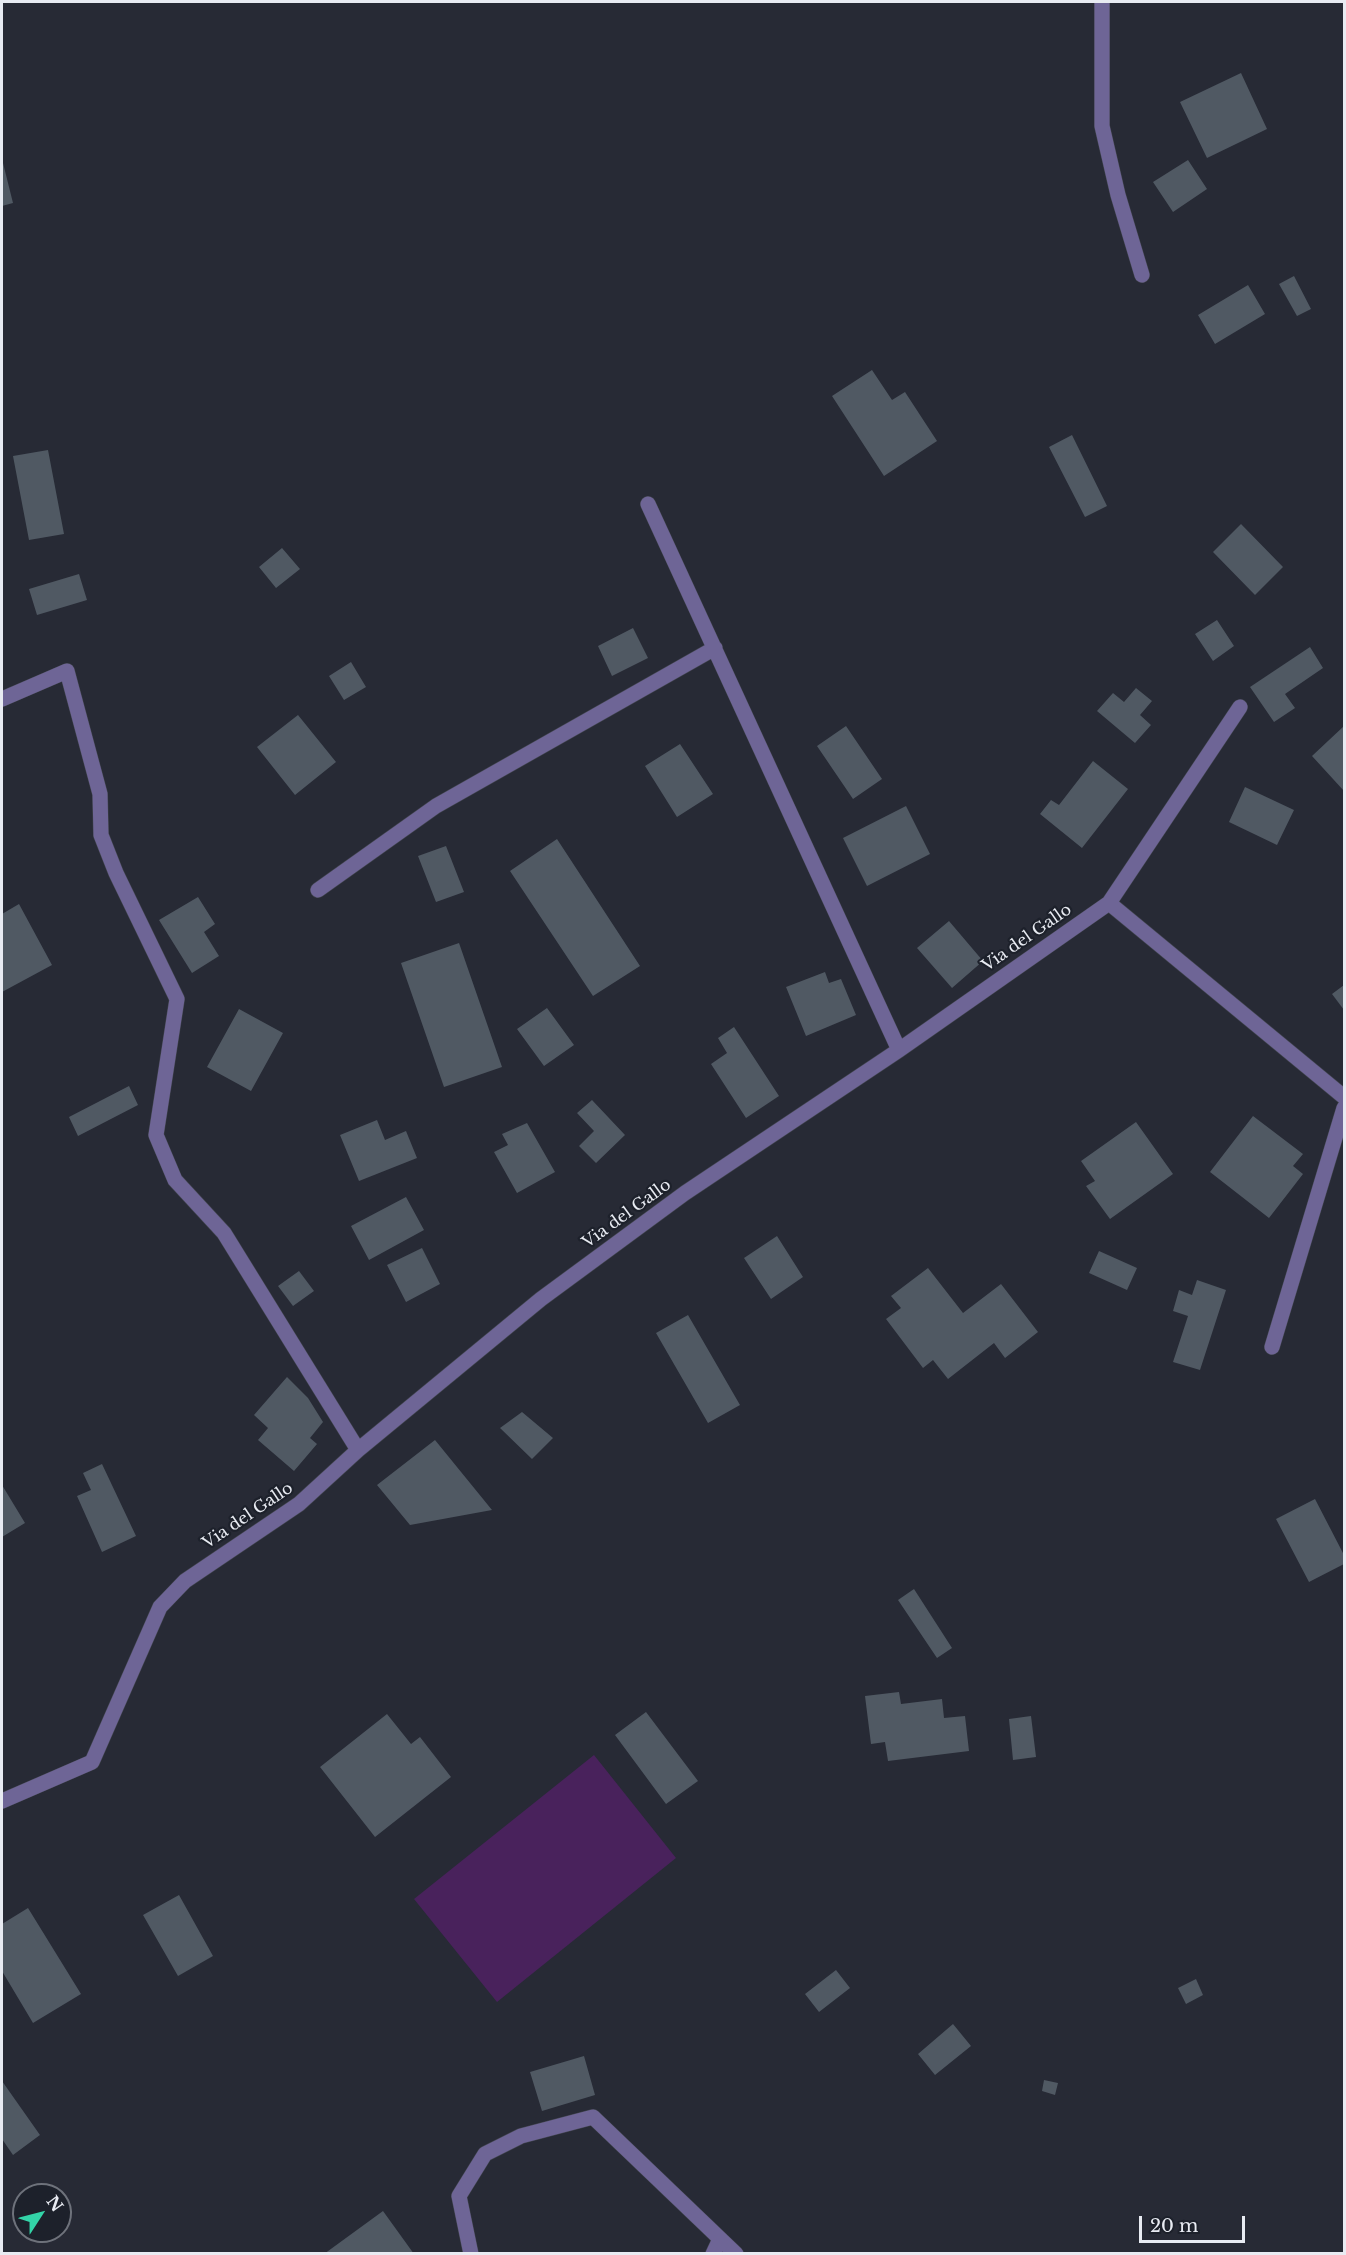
<!DOCTYPE html>
<style>
body{margin:0}
#map{position:relative;width:1346px;height:2255px;overflow:hidden;background:#272a35;font-family:"Libre Baskerville",serif}
canvas{display:block}
.frame{position:absolute;inset:0;border:3px solid #e8ebf2;pointer-events:none}
.north{position:absolute;left:12px;top:2183px;width:60px;height:60px;box-sizing:border-box;background:#1d212b;border:2px solid #6e727b;border-radius:50%;rotate:54deg;font-size:16px;font-weight:700;line-height:24px;text-align:center;color:#e8ebf2}
.north::after{content:'';display:block;margin:auto;width:21px;height:27px;background:#33d4a8;clip-path:polygon(50% 0,100% 100%,50% 72%,0 100%)}
.scale{position:absolute;left:1139px;top:2216px;width:106px;height:27px;box-sizing:border-box;border:3px solid #e8ebf2;border-top:0;padding-left:8px;font-size:18px;line-height:21px;white-space:nowrap;color:#e8ebf2;-webkit-text-stroke:4px #1d212b;paint-order:stroke}
</style>
<div id="map">
<canvas width="1346" height="2255"></canvas>
<div class="frame"></div>
<div class="north">N</div>
<div class="scale">20 m</div>
</div>
<script>
const ctx = document.querySelector('canvas').getContext('2d');
ctx.lineJoin = 'round';
function fill(path, color) {
  ctx.fillStyle = color;
  ctx.fill(path, 'evenodd');
}
function poly(rows) {
  const path = new Path2D();
  for (const r of rows) {
    path.moveTo(r[0], r[1]);
    for (let i = 2; i < r.length; i += 2) path.lineTo(r[i], r[i + 1]);
  }
  return path;
}
function strokePath(path, color, width, dash) {
  ctx.strokeStyle = color;
  ctx.lineWidth = width;
  ctx.lineCap = dash ? 'butt' : 'round';
  ctx.setLineDash(dash || []);
  ctx.stroke(path);
}
function label(font, color, halo, rows, align = 'center') {
  ctx.font = font + ' "Libre Baskerville",serif';
  ctx.lineWidth = 4.5;
  ctx.setLineDash([]);
  ctx.textBaseline = 'middle';
  ctx.strokeStyle = halo;
  ctx.fillStyle = color;
  for (const [text, x, y, turn = 0] of rows) {
    ctx.save();
    ctx.translate(x, y);
    ctx.rotate((+turn || 0) * Math.PI / 180);
    ctx.textAlign = isNaN(turn) ? turn : align;
    if (halo) ctx.strokeText(text, 0, 0);
    ctx.fillText(text, 0, 0);
    ctx.restore();
  }
}
const green = poly([
 [594,1755,676,1858,497,2002,414,1899]
]);
const building = poly([
 [1241,73,1267,129,1207,158,1180,102],
 [2,159,13,203,2,206],
 [1188,160,1207,189,1173,212,1153,182],
 [1294,276,1311,309,1297,316,1279,284],
 [1248,285,1265,314,1215,344,1198,315],
 [872,370,892,400,905,392,937,441,884,476,832,396],
 [1072,435,1107,506,1085,517,1049,447],
 [48,450,64,534,29,540,13,456],
 [1241,524,1283,567,1255,595,1213,552],
 [282,548,300,569,276,588,259,567],
 [79,574,87,600,37,615,29,589],
 [1217,620,1234,646,1213,661,1195,634],
 [633,628,648,658,612,676,598,646],
 [1310,647,1323,668,1285,694,1295,708,1274,722,1250,687],
 [351,662,366,687,344,700,329,676],
 [1136,688,1152,701,1140,715,1151,725,1135,743,1097,711,1113,693,1124,702],
 [298,715,336,762,295,795,257,747],
 [846,726,882,779,853,799,817,746],
 [1344,726,1344,791,1312,756],
 [680,744,713,794,677,817,645,766],
 [1093,761,1128,789,1082,848,1040,814,1051,800,1059,805],
 [1245,787,1294,810,1277,845,1229,822],
 [906,806,930,854,867,886,843,838],
 [557,839,640,966,593,996,510,871],
 [446,846,464,892,436,902,418,856],
 [198,897,215,924,204,932,219,956,192,973,159,920],
 [19,904,52,965,2,992,2,914],
 [949,921,983,961,952,988,917,948],
 [459,943,502,1067,444,1087,401,963],
 [825,972,829,983,841,979,856,1015,806,1036,786,987],
 [1344,985,1344,1010,1332,994],
 [547,1008,574,1045,544,1066,517,1029],
 [239,1009,283,1033,251,1091,207,1067],
 [734,1027,779,1096,746,1118,711,1064,727,1053,718,1038],
 [129,1086,138,1105,78,1136,69,1117],
 [592,1100,625,1135,596,1163,579,1146,594,1131,577,1113],
 [1253,1116,1303,1154,1293,1166,1303,1174,1269,1218,1210,1172],
 [377,1120,385,1140,406,1131,417,1158,359,1181,340,1135],
 [1136,1122,1173,1174,1110,1219,1086,1186,1095,1181,1081,1161],
 [527,1123,555,1172,517,1193,494,1152,508,1145,502,1134],
 [406,1197,424,1230,369,1260,351,1226],
 [777,1236,803,1277,771,1299,744,1258],
 [422,1248,440,1284,406,1302,387,1265],
 [1099,1251,1137,1268,1127,1290,1089,1273],
 [928,1268,963,1313,1001,1284,1038,1332,1005,1358,994,1343,948,1379,933,1360,923,1368,886,1319,901,1308,891,1296],
 [299,1271,314,1291,293,1306,278,1286],
 [1197,1280,1226,1290,1200,1370,1173,1362,1188,1316,1173,1311,1179,1290,1192,1295],
 [688,1315,740,1405,708,1423,656,1333],
 [287,1377,308,1398,323,1422,310,1438,317,1444,294,1471,258,1440,268,1428,254,1415],
 [522,1412,553,1438,532,1459,500,1428],
 [435,1440,492,1510,410,1525,377,1485],
 [102,1464,136,1536,102,1552,77,1496,91,1490,83,1473],
 [2,1485,25,1523,2,1537],
 [1315,1499,1344,1555,1344,1564,1309,1582,1276,1519],
 [914,1589,952,1648,937,1658,898,1600],
 [899,1692,901,1704,942,1699,944,1718,965,1716,969,1751,888,1761,885,1742,871,1744,865,1696],
 [646,1712,698,1781,666,1804,615,1735],
 [387,1714,411,1744,420,1737,451,1777,375,1837,320,1767],
 [1031,1716,1036,1757,1013,1760,1009,1719],
 [179,1895,213,1956,178,1976,143,1915],
 [28,1908,81,1994,33,2023,2,1971,2,1924],
 [836,1970,850,1988,819,2012,805,1994],
 [1196,1979,1203,1995,1186,2004,1178,1988],
 [953,2024,971,2046,935,2075,918,2054],
 [584,2056,595,2095,542,2111,530,2072],
 [1044,2080,1058,2083,1055,2095,1042,2091],
 [2,2081,40,2135,13,2155,2,2139],
 [383,2211,414,2254,324,2254]
]);
const lane = poly([
 [1102,2,1102,126,1118,195,1142,275]
]);
const street = poly([
 [648,504,899,1050],
 [2,699,67,671,100,794,101,835,116,873,177,999,156,1135,175,1180,224,1233,358,1450],
 [318,890,436,806,715,648],
 [1109,903,1240,707],
 [1272,1347,1344,1108],
 [2,1801,92,1762,160,1607,185,1581,299,1504,358,1450,541,1299,685,1193,899,1050,1109,903,1344,1097],
 [471,2254,459,2196,485,2154,521,2136,593,2117,736,2254],
 [713,2254,720,2239]
]);
const streetNames = [
 ["Via del Gallo",1027,938,-35],
 ["Via del Gallo",627,1214,-36],
 ["Via del Gallo",248,1516,-34]
];
fill(green, '#49225c');
fill(building, '#505963');
strokePath(lane, '#42454f', 16);
strokePath(street, '#42454f', 16);
strokePath(lane, '#6e6596', 15);
strokePath(street, '#6e6596', 15);
label('16px', '#e8ebf2', '#1d212b', streetNames);
</script>
